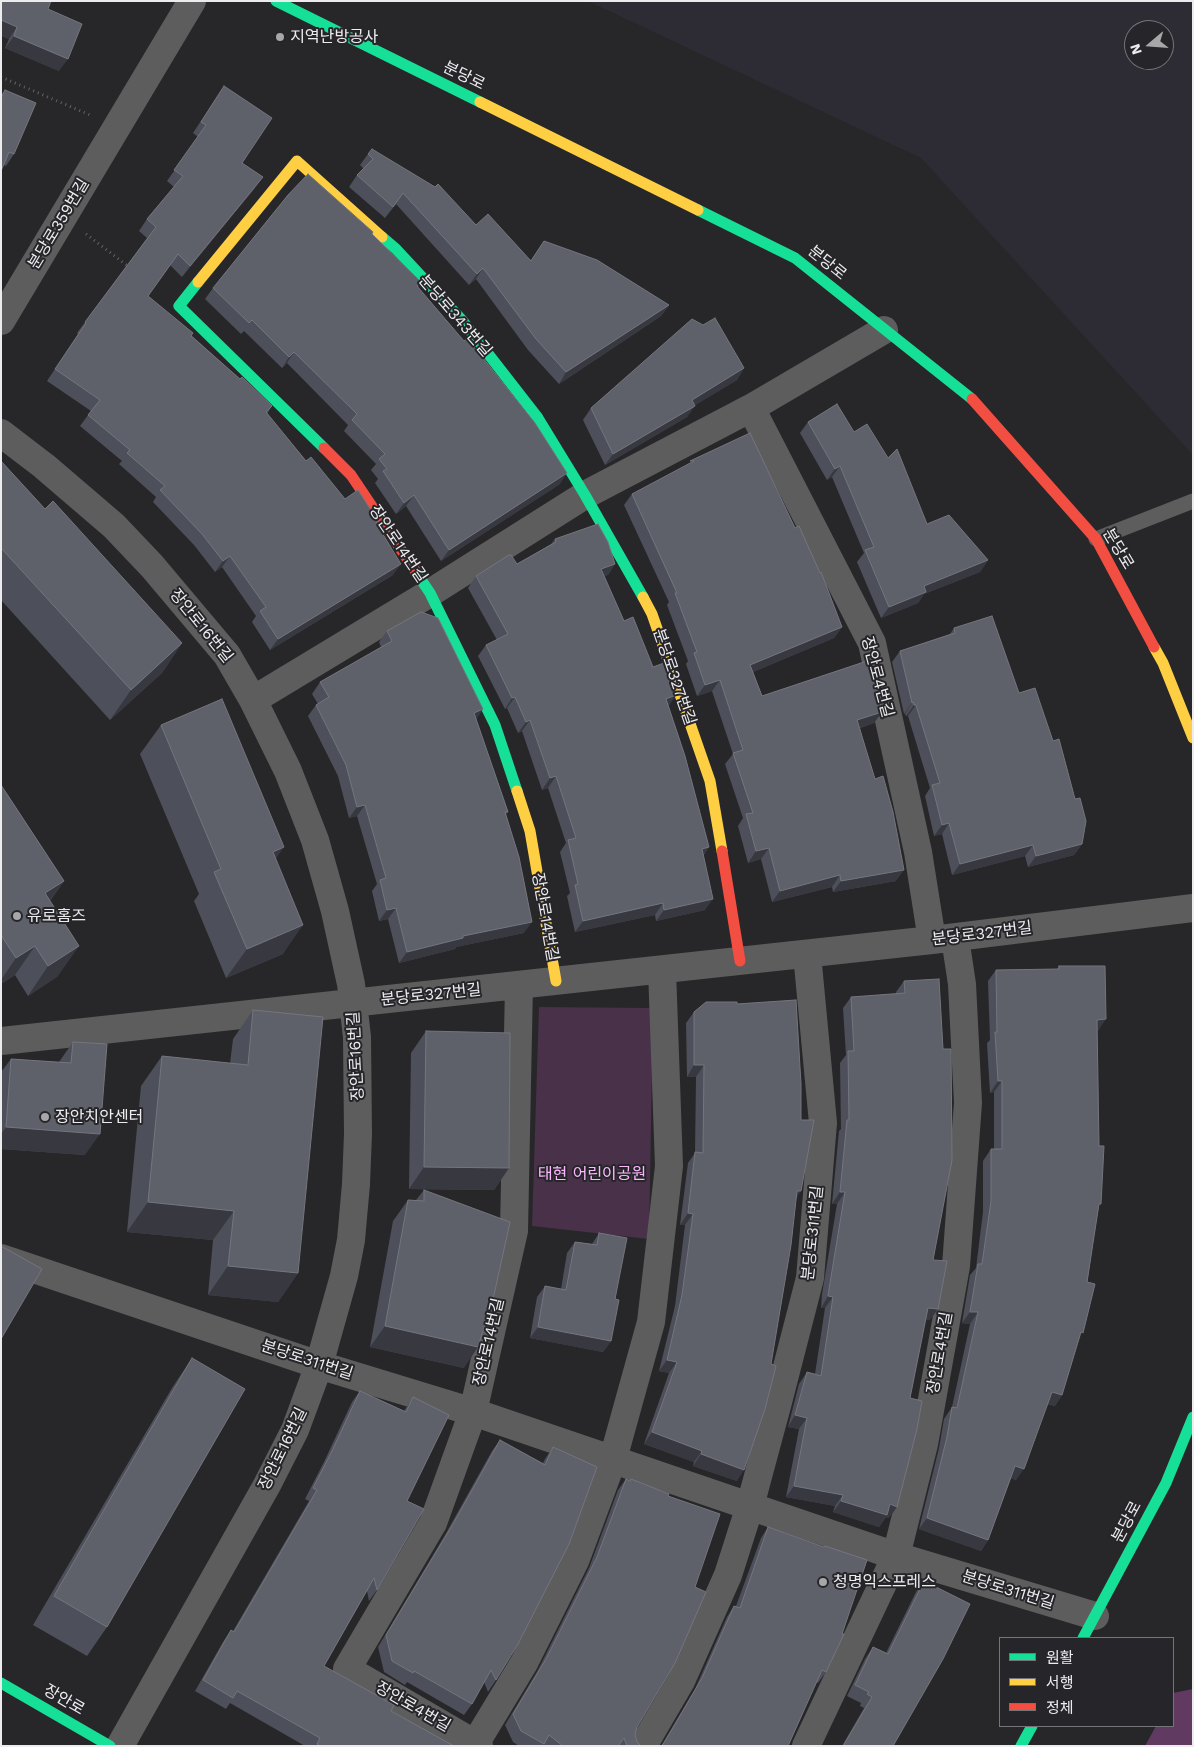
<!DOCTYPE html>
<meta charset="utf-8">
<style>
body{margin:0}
#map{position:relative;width:1194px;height:1747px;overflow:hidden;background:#272729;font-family:"Work Sans","Noto Sans KR",sans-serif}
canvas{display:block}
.frame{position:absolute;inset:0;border:2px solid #ececef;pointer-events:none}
.legend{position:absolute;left:999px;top:1637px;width:175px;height:90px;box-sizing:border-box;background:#26262a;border:1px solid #757579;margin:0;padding:6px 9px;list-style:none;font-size:15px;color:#ececef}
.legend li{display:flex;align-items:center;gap:10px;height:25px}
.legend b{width:25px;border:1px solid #757579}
.north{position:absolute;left:1124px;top:20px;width:50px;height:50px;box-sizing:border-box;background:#26262a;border:1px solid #757579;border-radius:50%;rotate:252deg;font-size:14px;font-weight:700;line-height:20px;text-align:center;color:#ececef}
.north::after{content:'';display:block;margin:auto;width:18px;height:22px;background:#a7a7aa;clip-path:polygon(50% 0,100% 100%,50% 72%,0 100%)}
</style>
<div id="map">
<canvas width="1194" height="1747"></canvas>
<div class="frame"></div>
<ul class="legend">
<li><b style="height:6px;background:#16e098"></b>원활</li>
<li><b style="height:6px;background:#ffcf43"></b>서행</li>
<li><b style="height:6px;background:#f24e42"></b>정체</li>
</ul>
<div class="north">N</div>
</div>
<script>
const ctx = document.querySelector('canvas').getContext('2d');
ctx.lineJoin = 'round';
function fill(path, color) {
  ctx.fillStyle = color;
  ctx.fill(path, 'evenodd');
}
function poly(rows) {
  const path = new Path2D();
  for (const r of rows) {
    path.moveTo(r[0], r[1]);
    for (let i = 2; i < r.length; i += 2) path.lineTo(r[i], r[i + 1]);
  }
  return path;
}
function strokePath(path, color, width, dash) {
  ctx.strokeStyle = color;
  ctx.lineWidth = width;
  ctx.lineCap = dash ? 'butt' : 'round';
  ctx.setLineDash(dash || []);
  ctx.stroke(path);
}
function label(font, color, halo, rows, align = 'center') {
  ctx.font = font + ' "Work Sans","Noto Sans KR",sans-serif';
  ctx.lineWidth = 4;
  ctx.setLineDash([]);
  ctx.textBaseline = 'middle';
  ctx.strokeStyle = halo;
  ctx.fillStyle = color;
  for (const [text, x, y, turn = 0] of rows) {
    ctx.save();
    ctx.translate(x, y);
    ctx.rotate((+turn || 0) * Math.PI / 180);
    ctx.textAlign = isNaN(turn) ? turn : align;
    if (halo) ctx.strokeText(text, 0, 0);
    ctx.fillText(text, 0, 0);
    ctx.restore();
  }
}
const built = poly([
 [588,1,1193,1,1193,455,921,158],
 [1134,30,1164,30,1164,60,1134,60]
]);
const green = poly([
 [539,1007,653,1008,649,1239,532,1226]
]);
const forest = poly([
 [1193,1689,1193,1746,1145,1746,1156,1726,1173,1726,1173,1693]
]);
const path = poly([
 [1,77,90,115],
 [86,234,129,267]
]);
const lane = poly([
 [1096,539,1193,501]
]);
const street = poly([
 [1,321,192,1],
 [751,408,872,643,918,852,932,940],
 [1,433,44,466,114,526,152,566,227,655,253,700,288,771,315,840,335,911,351,984,357,1037,358,1134,356,1184,351,1240,344,1276,319,1365,295,1430,267,1485,120,1746],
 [253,700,430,593,585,495,751,408,884,330],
 [1,1041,932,940,1193,908],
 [1,1258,319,1365,473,1412,896,1556,1095,1616],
 [475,1744,524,1663,575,1561,613,1459,651,1322,669,1166,662,970],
 [479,1746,347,1669,433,1523,473,1412,514,1231,519,985],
 [643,1746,681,1681,728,1575,750,1506,778,1402,810,1278,823,1123,807,954],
 [806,1746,896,1556,924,1444,956,1266,968,1103,962,984,955,938]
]);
const fast = poly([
 [276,1,480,102],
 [698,210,795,258,972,399],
 [382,237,396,249,461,319,538,418,585,495,643,597],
 [198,282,179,306,324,448],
 [414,569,430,593,495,725,517,791],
 [1083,1638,1166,1483,1193,1417],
 [1,1683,110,1746],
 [1021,1746,1032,1726]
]);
const slow = poly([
 [480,102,698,210],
 [198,282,297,161,382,237],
 [643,597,652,614,710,781,722,851],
 [1154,647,1163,663,1193,738],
 [517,791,530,831,556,981]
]);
const jam = poly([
 [972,399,1096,539,1154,647],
 [324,448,351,475,414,569],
 [722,851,740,961]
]);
const wall = poly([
 [48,9,59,71,5,48,9,39,1,36],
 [224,86,242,163,255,188,182,277,170,265,148,296,240,379,272,406,267,414,306,461,345,499,378,521,377,524,393,575,270,650,252,622,256,616,222,567,215,572,194,545,153,502,156,497,119,464,122,461,80,426,91,411,47,381,78,334,77,333,85,322,147,238,139,231,147,219,174,187,167,181,198,137,193,133],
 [5,90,14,154,6,166,4,165,1,171,1,95],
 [368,154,531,260,544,241,669,305,661,316,559,384,528,350,476,279,469,285,396,204,385,218,349,187,357,175,364,169,360,165],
 [372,234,421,282,418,287,560,484,441,561,406,506,396,514,375,483,378,479,371,470,376,464,344,431,348,425,287,363,282,368,244,331,241,334,205,299,213,288],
 [744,368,737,380,695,405,687,417,605,465,583,420,591,408],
 [808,422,854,432,927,524,988,560,980,572,924,594,918,603,881,618,857,562,864,553,832,477,827,480,800,433],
 [1,461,45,509,182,643,162,673,110,720,1,600],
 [632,494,842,627,834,638,753,672,762,696,882,712,874,723,860,728,896,881,833,892,832,887,772,902,761,859,748,863,738,826,743,818,725,764,733,754,712,691,697,696,686,664,688,661,667,605,669,602,624,505],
 [555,539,615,564,608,575,604,576,624,621,653,667,676,695,668,706,709,847,703,856,705,910,656,921,655,915,575,932,567,896,570,893,560,852,566,843,548,788,542,790,522,731,518,733,507,708,505,709,478,656,486,645,497,640,468,588,476,576,517,564,551,544],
 [954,628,1019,693,1082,844,1074,855,1028,867,1025,856,952,875,942,834,934,836,925,796,930,788,908,716,906,716,905,714,904,714,892,662,900,651,950,634],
 [387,631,483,709,476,719,508,812,506,814,524,933,456,947,455,949,399,963,388,919,379,921,372,891,377,884,357,816,349,818,338,776,308,716,316,705,318,704,312,694,320,682,381,647,379,642],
 [161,725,276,859,283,954,226,978,194,901,199,894,140,754],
 [1,785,64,881,50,901,58,976,28,996,15,975,1,984],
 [1059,966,1098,1031,1097,1031,1098,1208,1079,1339,1062,1395,1055,1406,1047,1404,1016,1480,1011,1478,988,1540,981,1551,919,1529,939,1448,944,1419,952,1407,970,1324,962,1323,970,1275,976,1268,983,1212,983,1161,991,1149,994,1149,994,1092,990,1093,987,1043,990,1040,988,981,996,970,1057,969],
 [904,981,933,1260,930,1320,925,1319,910,1398,889,1518,886,1517,879,1527,833,1512,835,1506,786,1497,799,1429,788,1427,799,1384,807,1372,815,1374,825,1308,821,1308,822,1294,837,1204,832,1204,839,1131,841,1129,840,1063,846,1055,843,1008,851,997,896,994,896,992],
 [737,1004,796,1198,737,1481,693,1466,694,1462,644,1444,669,1373,659,1371,675,1306,685,1225,680,1225,688,1163,695,1153,696,1077,687,1077,686,1023,694,1012],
 [253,1010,298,1273,278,1302,208,1295,213,1240,127,1232,141,1086,162,1056,230,1064,233,1039],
 [426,1031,509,1168,494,1190,409,1189,411,1053],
 [73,1042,85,1155,1,1149,1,1072,11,1059,59,1062],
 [424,1190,464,1368,370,1347,393,1221,408,1200,416,1200],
 [599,1233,615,1299,611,1341,603,1352,530,1338,537,1297,545,1286,561,1289,567,1253,575,1242,592,1244],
 [192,1358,107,1627,87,1656,33,1625,172,1388],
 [360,1391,404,1411,413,1397,407,1501,377,1590,369,1601,367,1591,324,1666,391,1711,454,1746,305,1746,230,1703,226,1709,195,1691,223,1642,231,1630,233,1631,309,1501,305,1499,324,1462,352,1402],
 [500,1440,543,1463,545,1459,553,1447,496,1680,488,1692,484,1682,472,1704,464,1715,407,1682,405,1685,384,1672,378,1647,445,1535,492,1451],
 [626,1479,630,1481,631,1479,668,1496,637,1727,635,1734,637,1742,641,1746,519,1746,513,1742,505,1725,538,1670,589,1568,618,1490],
 [768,1527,826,1672,818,1683,816,1682,661,1746,695,1689,727,1617,734,1606,736,1606,761,1538],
 [924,1581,893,1746,842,1746,864,1708,860,1706,861,1703,847,1696,865,1659,873,1647,886,1653,916,1592]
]);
const shadedWall = poly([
 [1,20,17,27,9,39,1,36],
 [14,36,68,59,59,71,5,48],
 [263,177,255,188,182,277,190,266],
 [483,268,476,279,469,285,477,274],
 [669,305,661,316,559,384,566,372],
 [294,352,287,363,282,368,289,357],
 [744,368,737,380,684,412,692,400],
 [695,406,687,417,605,465,613,454],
 [840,466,832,477,827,480,835,469],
 [567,473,560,484,441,561,449,550],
 [414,495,406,506,396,514,404,503],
 [230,556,222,567,215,572,223,561],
 [988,560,980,572,924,594,918,603,881,618,889,607,924,586],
 [401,564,393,575,270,650,278,639],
 [615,564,608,575,593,580,601,569],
 [842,627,834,638,743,676,750,665],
 [182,643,162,673,110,720,131,690],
 [720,680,712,691,697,696,705,685],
 [676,695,668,707,666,699],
 [515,697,507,708,505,709,512,698],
 [913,702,905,714,904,714,912,703],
 [914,705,916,705,908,716,906,716],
 [483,709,475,721,474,713],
 [882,712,874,723,849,731,857,720],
 [530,720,522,731,518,733,526,722],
 [556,776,548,788,542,790,550,778],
 [365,805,357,816,349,818,357,807],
 [949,823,942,834,934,836,942,825],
 [1082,844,1074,855,1028,867,1036,856],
 [1033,845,1025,856,952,875,960,864],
 [284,847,264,876,273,852],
 [709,847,701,858,702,849],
 [769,848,761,859,748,863,756,851],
 [904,870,896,881,833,892,841,881],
 [840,875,832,887,772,902,780,891],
 [64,881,43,910,45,893],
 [713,899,705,910,656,921,664,910],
 [663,903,655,915,575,932,583,921],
 [396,908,388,919,379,921,387,910],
 [532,922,524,933,456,947,455,949,399,963,407,952,463,936],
 [303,925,283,954,226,978,247,949],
 [35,946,15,975,1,984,1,980,16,958],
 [79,946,58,976,28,996,48,966],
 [1106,1019,1098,1031,1089,1031,1097,1020],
 [694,1065,704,1065,696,1077,687,1077],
 [998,1081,1002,1081,994,1092,990,1093],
 [6,1127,100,1134,85,1155,1,1149,1,1134],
 [424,1167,509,1168,494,1190,409,1189],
 [797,1191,801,1191,793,1203],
 [840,1192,845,1192,837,1204,832,1204],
 [148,1202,234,1211,213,1240,127,1232],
 [688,1213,693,1214,685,1225,680,1225],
 [228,1266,298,1273,278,1302,208,1295],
 [828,1296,833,1297,825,1308,821,1308],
 [928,1308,938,1309,930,1320,920,1319],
 [970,1312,978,1312,970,1324,962,1323],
 [385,1326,478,1347,464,1368,370,1347],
 [538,1327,611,1341,603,1352,530,1338],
 [667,1360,677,1362,669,1373,659,1371],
 [1052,1392,1062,1395,1055,1406,1044,1403],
 [795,1415,807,1418,799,1429,788,1427],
 [652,1432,702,1451,694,1462,644,1444],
 [701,1454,744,1470,737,1481,693,1466],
 [1015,1466,1024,1469,1016,1480,1007,1477],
 [794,1486,843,1495,835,1506,786,1497],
 [841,1501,890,1504,897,1507,889,1518,886,1517,879,1527,833,1512],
 [927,1518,988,1540,981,1551,919,1529]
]);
const building = poly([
 [1,1,51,1,48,9,82,24,68,59,14,36,17,27,1,20,1,1],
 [224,86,272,118,242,163,263,177,190,266,178,254,148,296,193,333,191,336,240,379,242,377,272,406,266,412,306,461,311,457,345,499,358,490,378,521,376,523,401,564,278,639,260,611,266,607,230,556,223,561,202,534,160,490,165,486,127,453,130,450,88,415,100,400,55,369,86,323,85,322,156,227,147,219,183,176,174,170,206,125,201,122,224,86],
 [5,90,36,103,14,154,9,152,1,171,1,98,5,90],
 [372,149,435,187,438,184,476,225,488,214,531,261,544,241,597,260,669,305,566,372,536,339,483,268,477,274,403,193,393,207,357,175,373,159,368,154,372,149],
 [308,174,373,232,372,234,421,282,417,286,464,341,467,338,535,423,567,473,449,550,414,495,404,503,383,471,387,469,379,459,385,454,352,420,357,414,294,352,289,357,252,320,249,323,213,288,288,195,308,174],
 [715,318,744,368,692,400,695,406,613,454,591,408,692,319,703,325,715,318],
 [837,404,854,432,867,424,888,458,897,449,927,524,949,515,988,560,924,586,926,592,889,607,865,550,874,547,840,466,835,469,808,422,837,404],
 [750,433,795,528,799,526,820,573,821,572,842,627,750,665,762,696,870,660,882,712,857,720,875,779,883,776,893,812,904,870,841,881,840,875,780,891,769,848,756,851,746,814,753,813,733,753,743,750,720,680,705,685,694,653,697,652,675,593,677,593,632,494,694,461,690,461,750,433],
 [1,461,45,509,53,501,182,643,131,690,1,548,1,461],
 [598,524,608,542,615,564,601,569,624,621,633,617,653,667,664,663,676,695,666,699,685,756,709,847,702,849,713,899,664,910,663,903,583,921,575,885,578,884,568,840,576,838,556,776,550,778,530,720,526,722,515,697,512,698,486,645,508,634,476,576,509,555,511,555,517,564,556,542,555,539,598,524],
 [421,612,438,618,483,709,474,713,508,812,505,812,519,857,532,922,463,936,463,938,407,952,396,908,387,910,380,880,386,878,365,805,357,807,346,765,316,705,329,697,320,682,392,641,387,631,421,612],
 [992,616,1019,693,1035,688,1053,741,1059,739,1075,799,1080,798,1086,821,1082,844,1036,856,1033,845,960,864,949,823,942,825,932,785,940,783,916,705,914,705,913,702,912,703,900,651,955,633,954,628,992,616],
 [222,699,284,847,273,852,303,925,247,949,214,872,221,869,161,725,222,699],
 [1,785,64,881,45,893,79,946,48,966,35,946,16,958,1,935,1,785],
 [1059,966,1105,966,1106,1019,1097,1020,1099,1146,1104,1146,1101,1204,1099,1204,1087,1282,1095,1284,1083,1333,1081,1332,1062,1395,1052,1392,1024,1469,1015,1466,988,1540,927,1518,947,1437,952,1407,957,1408,978,1312,970,1312,978,1264,982,1264,991,1201,991,1149,1002,1149,1002,1081,998,1081,995,1032,997,1032,996,970,1059,969,1059,966],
 [939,979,943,1049,951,1049,952,1160,933,1260,947,1261,938,1309,928,1308,910,1398,922,1401,917,1429,897,1507,890,1504,887,1515,841,1501,843,1495,794,1486,807,1418,795,1415,807,1372,821,1376,833,1297,828,1296,830,1283,845,1192,840,1192,847,1120,849,1120,848,1051,854,1051,851,997,905,993,904,981,939,979],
 [796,1000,801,1084,801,1120,814,1120,801,1191,797,1191,791,1245,771,1364,776,1366,765,1409,744,1470,701,1454,702,1451,652,1432,677,1362,667,1360,682,1295,693,1214,688,1213,695,1152,703,1153,704,1065,694,1065,694,1012,706,1002,737,1002,737,1004,796,1000],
 [253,1010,323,1017,298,1273,228,1266,234,1211,148,1202,162,1056,248,1065,253,1010],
 [426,1031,510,1033,509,1168,424,1167,426,1031],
 [73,1042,107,1044,100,1134,6,1127,11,1059,71,1063,73,1042],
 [424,1190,510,1222,494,1295,478,1347,385,1326,408,1200,424,1201,424,1190],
 [599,1233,627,1238,615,1299,619,1300,611,1341,538,1327,545,1286,566,1290,575,1242,597,1245,599,1233],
 [1,1246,42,1269,1,1339,1,1246],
 [192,1358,245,1389,107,1627,54,1596,192,1358],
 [360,1391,406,1412,413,1397,449,1415,407,1501,424,1509,377,1590,374,1578,324,1666,394,1705,391,1711,454,1746,320,1746,317,1744,320,1738,237,1691,233,1698,203,1680,231,1630,234,1632,317,1490,313,1488,332,1451,360,1391],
 [500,1440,545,1465,553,1447,597,1467,569,1544,518,1644,496,1680,491,1670,472,1704,414,1671,413,1673,392,1661,386,1635,453,1524,500,1440],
 [626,1479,630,1481,631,1479,669,1494,668,1496,720,1514,695,1587,706,1592,675,1663,637,1727,635,1734,637,1742,641,1746,627,1746,624,1738,618,1746,563,1746,549,1735,544,1744,521,1731,513,1714,546,1659,597,1557,626,1479],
 [768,1527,824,1547,825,1546,867,1560,842,1634,844,1634,826,1672,822,1670,788,1746,661,1746,664,1743,702,1678,734,1606,740,1608,768,1527],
 [924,1581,970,1604,943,1659,893,1746,843,1746,872,1697,867,1694,869,1692,855,1685,873,1647,888,1654,924,1581]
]);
const markers = [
 [280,37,5,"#a7a7aa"],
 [17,916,5,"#a7a7aa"],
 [45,1117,5,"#a7a7aa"],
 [823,1582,5,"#a7a7aa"]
];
const poiNames = [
 ["지역난방공사",290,37],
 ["유로홈즈",27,916],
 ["장안치안센터",55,1117],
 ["청명익스프레스",833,1582]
];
const streetNames = [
 ["분당로",464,76,26],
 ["분당로359번길",59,224,-59],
 ["분당로",827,263,39],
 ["분당로343번길",455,316,49],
 ["장안로14번길",398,544,56],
 ["분당로",1118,549,59],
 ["장안로16번길",201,626,51],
 ["분당로327번길",674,677,71],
 ["장안로4번길",877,677,75],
 ["장안로14번길",545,917,80],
 ["분당로327번길",982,934,-7],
 ["분당로327번길",431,995,-6],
 ["장안로16번길",356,1056,-93],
 ["분당로311번길",813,1233,-84],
 ["장안로14번길",489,1342,-77],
 ["장안로4번길",940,1353,-80],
 ["분당로311번길",307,1360,18],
 ["장안로16번길",283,1449,-64],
 ["분당로",1127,1522,-62],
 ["분당로311번길",1008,1590,17],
 ["장안로",64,1700,30],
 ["장안로4번길",413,1707,30]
];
const parkNames = [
 ["태현 어린이공원",592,1174]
];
fill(built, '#2d2c35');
fill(green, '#483149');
fill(forest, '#613a62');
strokePath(path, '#636364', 3, [1, 4]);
strokePath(lane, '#5d5d5e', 15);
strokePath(street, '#5d5d5e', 28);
strokePath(fast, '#16e098', 11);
strokePath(slow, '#ffcf43', 11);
strokePath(jam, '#f24e42', 11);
fill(wall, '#4d505a');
fill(shadedWall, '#373840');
fill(building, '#5e616a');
strokePath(building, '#74767f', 1);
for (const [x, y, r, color] of markers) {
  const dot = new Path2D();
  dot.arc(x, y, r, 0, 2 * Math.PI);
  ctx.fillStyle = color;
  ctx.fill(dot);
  strokePath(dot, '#26262a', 2);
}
label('16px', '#ececef', '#26262a', poiNames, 'left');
label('16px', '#ececef', '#26262a', streetNames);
label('16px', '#feb7ff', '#26262a', parkNames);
</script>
